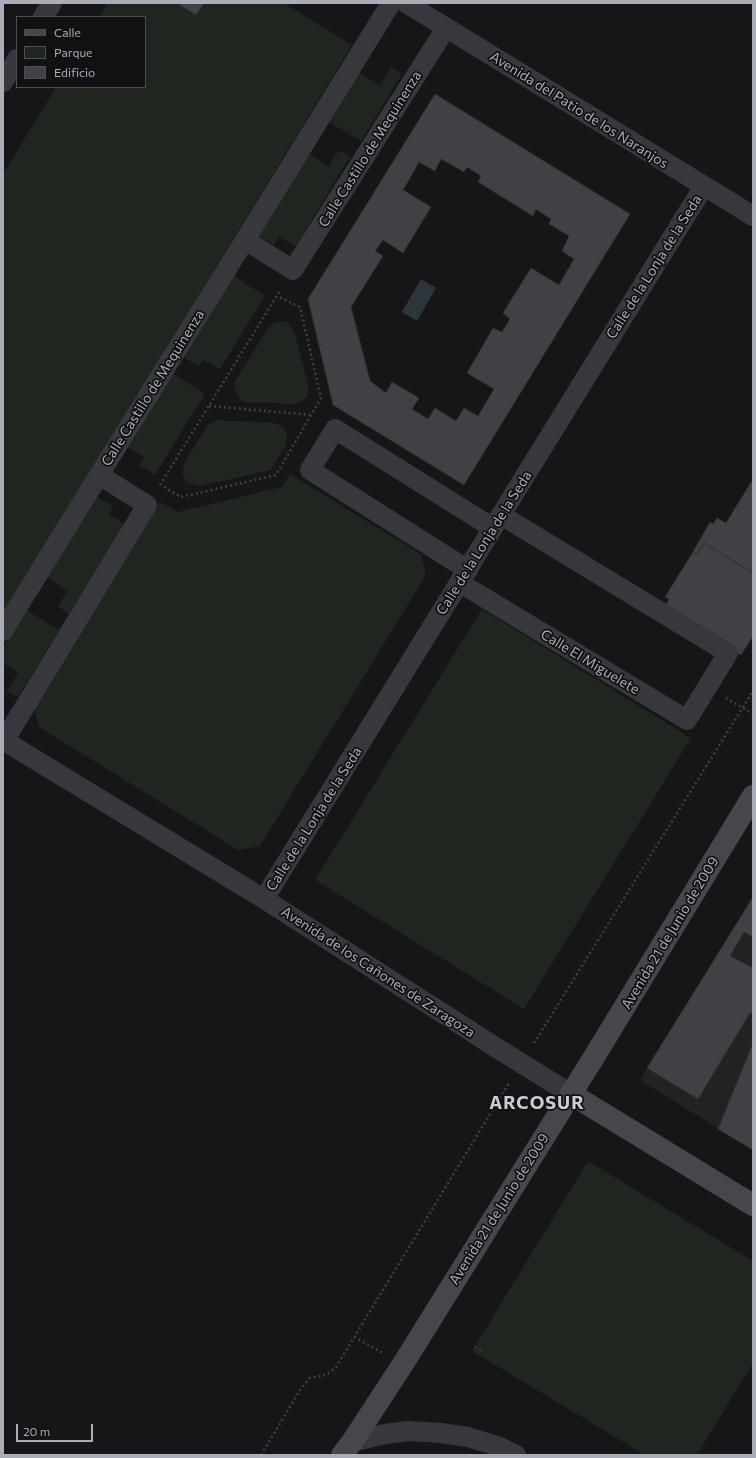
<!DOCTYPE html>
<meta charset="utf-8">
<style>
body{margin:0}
#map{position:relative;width:756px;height:1458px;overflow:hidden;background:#161618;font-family:Commissioner,sans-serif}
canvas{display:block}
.frame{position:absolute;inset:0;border:4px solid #a8adb8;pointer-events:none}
.legend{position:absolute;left:16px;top:16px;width:130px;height:72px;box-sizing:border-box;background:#111113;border:1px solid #4d4f55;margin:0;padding:5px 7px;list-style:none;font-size:12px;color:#a8adb8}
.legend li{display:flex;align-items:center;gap:8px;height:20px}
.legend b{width:20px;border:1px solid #4d4f55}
.scale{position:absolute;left:16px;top:1424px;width:77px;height:18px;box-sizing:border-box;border:2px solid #a8adb8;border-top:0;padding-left:5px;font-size:12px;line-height:14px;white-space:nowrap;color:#a8adb8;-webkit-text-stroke:3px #111113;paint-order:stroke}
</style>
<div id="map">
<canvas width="756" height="1458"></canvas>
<div class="frame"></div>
<ul class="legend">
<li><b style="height:5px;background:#45474d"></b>Calle</li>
<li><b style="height:11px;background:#1e261f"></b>Parque</li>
<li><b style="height:11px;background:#404145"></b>Edificio</li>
</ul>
<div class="scale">20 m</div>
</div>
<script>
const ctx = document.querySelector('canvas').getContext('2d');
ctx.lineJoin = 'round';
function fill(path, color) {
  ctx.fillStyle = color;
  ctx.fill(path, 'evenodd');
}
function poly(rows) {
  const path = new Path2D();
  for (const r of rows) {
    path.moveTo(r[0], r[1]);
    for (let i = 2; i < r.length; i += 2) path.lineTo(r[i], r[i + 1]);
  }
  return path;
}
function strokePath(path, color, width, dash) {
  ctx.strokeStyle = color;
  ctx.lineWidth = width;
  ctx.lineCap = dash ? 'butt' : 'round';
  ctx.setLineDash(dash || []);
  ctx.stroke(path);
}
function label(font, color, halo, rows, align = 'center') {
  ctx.font = font + ' Commissioner,sans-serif';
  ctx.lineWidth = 3.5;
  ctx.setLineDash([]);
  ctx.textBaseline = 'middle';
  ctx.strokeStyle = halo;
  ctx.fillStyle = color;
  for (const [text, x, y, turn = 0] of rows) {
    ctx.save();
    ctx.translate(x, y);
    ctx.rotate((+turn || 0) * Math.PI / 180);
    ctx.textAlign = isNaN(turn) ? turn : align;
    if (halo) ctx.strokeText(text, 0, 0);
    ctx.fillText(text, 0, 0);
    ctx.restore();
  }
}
const built = poly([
 [753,897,753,1150,640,1080]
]);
const green = poly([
 [108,3,284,3,352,45,3,615,3,174,56,87,145,87,145,17,99,17],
 [391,67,402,74,361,141,327,121,358,72,380,85],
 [339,150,350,157,296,246,279,237,274,245,257,235,307,153,329,166],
 [233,275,265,296,220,369,203,360,198,366,182,356],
 [281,321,287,322,294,330,309,388,307,396,304,400,295,404,245,402,240,399,237,395,234,383,268,328,274,323],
 [172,373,205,394,155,475,139,465,144,457,127,447],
 [217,420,274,423,280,425,286,432,287,438,286,445,271,470,200,486,187,483,182,473,184,464,207,426],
 [290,474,421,554,426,575,260,846,238,850,39,727,34,707,160,502,178,512,282,487],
 [96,496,113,506,109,514,124,524,69,614,58,606,67,591,47,577],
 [482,609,691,738,524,1009,315,880],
 [26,610,59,630,18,697,7,691,18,673,3,663,3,648],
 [588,1161,753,1261,753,1363,697,1455,645,1455,472,1351]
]);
const water = poly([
 [421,279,436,288,417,321,402,312]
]);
const building = poly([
 [177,3,204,3,196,15,177,3],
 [435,94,630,214,464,485,333,405,308,299,435,94],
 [441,159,464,172,467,167,481,176,478,182,533,216,536,209,551,219,549,224,569,236,562,251,574,259,559,285,531,268,503,313,510,319,502,332,493,328,467,373,494,389,478,416,464,408,456,421,435,408,428,419,412,409,419,398,392,382,386,393,370,381,351,307,383,256,375,251,383,240,403,253,431,207,403,190,419,162,435,171,441,159],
 [753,479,753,573,704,543,697,554,693,552,710,522,713,524,717,518,726,523,753,479],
 [704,543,753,573,753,636,741,655,664,608,669,599,665,597,693,552,697,554,704,543],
 [753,897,753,937,744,932,730,956,753,968,753,1015,750,1013,698,1099,647,1068,753,897],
 [753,1043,753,1150,718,1129,753,1043]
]);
const path = poly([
 [209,406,312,415],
 [160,485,281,289],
 [164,487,181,497,276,475,321,398,300,307,277,296],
 [726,698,753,714],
 [534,1043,753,691],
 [354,1337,383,1353],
 [475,1347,484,1352],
 [261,1455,300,1390,310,1378,326,1375,336,1367,509,1083]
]);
const street = poly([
 [406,3,753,216],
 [43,17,52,3],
 [3,82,17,59],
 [245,240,391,3],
 [99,475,245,240,293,270,446,28],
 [468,570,310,470,335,429,493,528],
 [460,583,687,720,728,653,501,515],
 [3,631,99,475,147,505,4,741],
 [3,740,264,899,500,1050,571,1094],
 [264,899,704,186],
 [352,1442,385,1434,409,1431,441,1433,468,1437,500,1447,516,1455]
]);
const secondary = poly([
 [571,1094,753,1205],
 [342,1455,352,1442,403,1364,594,1057,753,796]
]);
const streetNames = [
 ["Avenida del Patio de los Naranjos",579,110,32],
 ["Calle Castillo de Mequinenza",370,149,-58],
 ["Calle de la Lonja de la Seda",654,267,-58],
 ["Calle Castillo de Mequinenza",153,388,-58],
 ["Calle de la Lonja de la Seda",484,543,-58],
 ["Calle El Miguelete",590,662,31],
 ["Calle de la Lonja de la Seda",314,819,-58],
 ["Avenida 21 de Junio de 2009",670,933,-59],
 ["Avenida de los Cañones de Zaragoza",378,972,33],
 ["Avenida 21 de Junio de 2009",499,1209,-58]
];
const districtNames = [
 ["ARCOSUR",537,1103]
];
fill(built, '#222225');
fill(green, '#1e261f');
fill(water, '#2c353c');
fill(building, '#404145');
strokePath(building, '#303034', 1);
strokePath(path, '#3d3f44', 2.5, [2, 3]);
strokePath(street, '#37383d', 20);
strokePath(secondary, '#45474d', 22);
label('14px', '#a8adb8', '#111113', streetNames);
ctx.letterSpacing = '1px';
label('bold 18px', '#c9ccd4', '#111113', districtNames);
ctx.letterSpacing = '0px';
</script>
